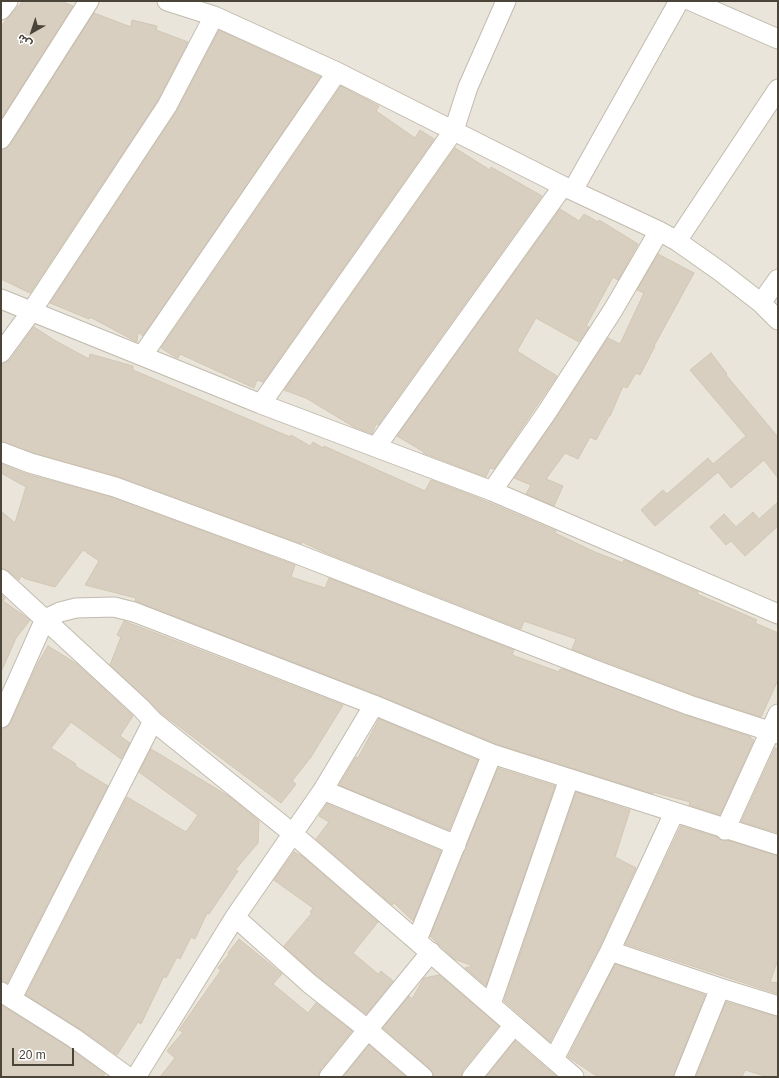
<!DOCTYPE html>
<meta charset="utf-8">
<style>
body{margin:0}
#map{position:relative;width:779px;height:1078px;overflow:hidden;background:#f6f3ec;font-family:Arial,"Noto Sans Arabic",sans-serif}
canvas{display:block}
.frame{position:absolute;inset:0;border:2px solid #4b4439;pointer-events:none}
.north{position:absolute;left:12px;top:12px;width:40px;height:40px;-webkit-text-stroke:3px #fff;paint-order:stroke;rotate:219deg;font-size:11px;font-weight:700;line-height:16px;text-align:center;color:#4b4439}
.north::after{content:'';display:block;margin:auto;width:14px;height:18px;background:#4b4439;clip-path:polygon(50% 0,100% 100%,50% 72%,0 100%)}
.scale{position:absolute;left:12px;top:1048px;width:62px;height:18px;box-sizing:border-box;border:2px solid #4b4439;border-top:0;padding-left:5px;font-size:12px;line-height:14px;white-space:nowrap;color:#4b4439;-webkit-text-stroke:3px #fff;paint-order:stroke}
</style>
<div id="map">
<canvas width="779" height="1078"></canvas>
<div class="frame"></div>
<div class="north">ش</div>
<div class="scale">20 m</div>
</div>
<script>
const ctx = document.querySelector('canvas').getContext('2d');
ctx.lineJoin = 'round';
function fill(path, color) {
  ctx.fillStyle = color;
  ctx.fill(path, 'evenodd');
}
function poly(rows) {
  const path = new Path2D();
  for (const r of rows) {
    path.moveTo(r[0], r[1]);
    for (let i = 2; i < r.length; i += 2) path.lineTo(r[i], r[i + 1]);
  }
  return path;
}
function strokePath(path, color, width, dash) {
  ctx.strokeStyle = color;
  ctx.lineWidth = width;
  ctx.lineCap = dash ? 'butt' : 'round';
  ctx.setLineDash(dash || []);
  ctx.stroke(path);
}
const residential = poly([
 [1,1,778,1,778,1077,1,1077]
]);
const building = poly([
 [23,1,60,1,73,6,1,119,1,26,23,1],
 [94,13,131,27,132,20,157,26,156,30,188,42,158,100,30,293,1,279,1,150,10,145,94,13],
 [219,30,321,77,143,336,138,332,137,342,90,317,89,319,50,303,176,112,219,30],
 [341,86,379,106,376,111,415,138,420,130,434,139,263,382,257,380,254,388,180,354,178,358,175,357,161,348,341,86],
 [455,148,490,170,491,167,542,196,378,425,376,424,372,434,354,427,306,398,284,390,455,148],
 [560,209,579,221,584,214,598,222,599,220,638,244,618,280,613,277,586,326,589,327,579,342,536,318,517,351,557,376,494,469,490,468,486,477,423,453,424,452,397,436,560,209],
 [658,254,694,273,654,346,655,346,640,375,636,373,627,388,623,386,610,416,609,416,596,440,590,437,578,459,565,453,546,479,563,486,554,506,526,494,531,485,514,478,556,418,608,338,620,344,644,293,637,290,658,254],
 [34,327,54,340,89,359,90,354,133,366,133,370,290,437,291,435,310,446,313,442,323,448,324,446,425,491,431,480,476,497,556,531,555,533,595,552,623,563,624,560,698,592,697,594,757,620,755,623,778,633,778,680,761,717,693,695,572,649,576,639,524,621,521,629,328,554,302,542,301,544,119,477,33,453,1,441,1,364,10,360,34,327],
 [711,353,727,374,726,375,778,437,778,478,764,460,731,488,718,472,655,526,641,510,663,490,667,494,708,458,713,464,746,436,690,370,711,353],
 [1,464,27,474,112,497,295,565,291,577,325,588,329,578,514,650,512,655,559,672,560,669,566,670,685,715,751,737,750,738,754,740,720,815,689,805,690,802,653,792,653,794,496,744,378,695,135,601,136,598,85,585,99,561,83,550,55,587,26,579,21,576,19,580,8,571,1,568,1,511,15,523,26,487,1,473,1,464],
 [778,502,778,526,745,556,731,541,726,545,710,527,724,514,736,527,753,512,759,519,778,502],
 [1,594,5,598,3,601,30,620,16,638,1,672,1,594],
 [124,621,343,705,311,757,292,781,296,784,281,803,161,713,110,665,121,637,117,635,124,621],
 [48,646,77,664,133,716,120,736,130,743,121,759,71,722,51,748,76,764,75,766,108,786,7,983,1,981,1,729,7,727,11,722,37,665,48,646],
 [379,719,478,760,449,830,339,785,356,757,358,758,379,719],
 [775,748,778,749,778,833,741,822,775,748],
 [151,749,230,797,259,821,258,843,235,870,238,871,209,914,207,913,195,939,191,937,180,959,177,957,166,978,164,976,141,1024,138,1022,117,1055,80,1029,26,995,127,797,186,832,198,815,139,772,151,749],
 [498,768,555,786,486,986,465,968,473,966,454,959,430,936,498,768],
 [576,792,630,810,615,857,636,868,600,946,550,1042,504,1001,576,792],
 [327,804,441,851,413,921,394,903,392,905,316,839,329,822,319,816,327,804],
 [681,826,717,837,721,840,727,840,778,856,778,960,770,982,778,983,778,994,625,944,681,826],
 [294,852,302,856,378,922,353,953,378,974,381,971,393,981,366,1014,317,976,284,946,312,913,310,912,313,908,274,880,294,852],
 [239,939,282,974,273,984,308,1013,316,1003,352,1031,320,1070,318,1077,160,1077,175,1058,167,1051,183,1032,179,1030,221,970,218,968,229,954,228,953,239,939],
 [615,964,705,995,673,1077,598,1077,568,1057,615,964],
 [439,975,499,1026,463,1070,461,1077,434,1077,430,1069,383,1028,409,996,412,999,424,978,439,975],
 [726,1002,778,1017,778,1077,768,1077,745,1070,742,1077,696,1077,726,1002],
 [1,1005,68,1047,105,1074,103,1077,1,1077,1,1005],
 [515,1041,557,1077,486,1077,515,1041],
 [369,1045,406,1077,343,1077,369,1045]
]);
const street = poly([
 [167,1,214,16,337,72,563,186,659,231,677,241,721,272,761,303,778,320],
 [691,1,778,39],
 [1,10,8,1],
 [1,139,89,1],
 [573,190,679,1],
 [677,241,778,89],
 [1,299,261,404,492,491,778,614],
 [761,303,778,279],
 [1,353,31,312,167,106,214,16],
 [142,356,337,72],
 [261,404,454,130,468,87,506,1],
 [376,447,563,186],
 [1,452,30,463,115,487,292,552,598,671,689,705,778,734],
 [492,491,547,412,613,310,659,231],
 [1,579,141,708,153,721,292,833,574,1077],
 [1,718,45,619,60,612,76,608,114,607,134,612,374,705,492,754,778,845],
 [323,790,456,845],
 [725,830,778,714],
 [235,917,310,984,367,1029,423,1077],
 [417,940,492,754],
 [610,951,720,988,778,1006],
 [1,992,74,1038,128,1077],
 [12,998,153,721],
 [491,1004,569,779],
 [554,1059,610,951,674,813],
 [136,1077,235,917,323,790,374,705],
 [329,1077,431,952],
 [472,1077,514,1025],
 [684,1077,720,988]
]);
fill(residential, '#eae5da');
fill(building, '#d8cfc1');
strokePath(building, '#d3c7b4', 1);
strokePath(street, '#c2bbae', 21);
strokePath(street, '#fff', 19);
</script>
